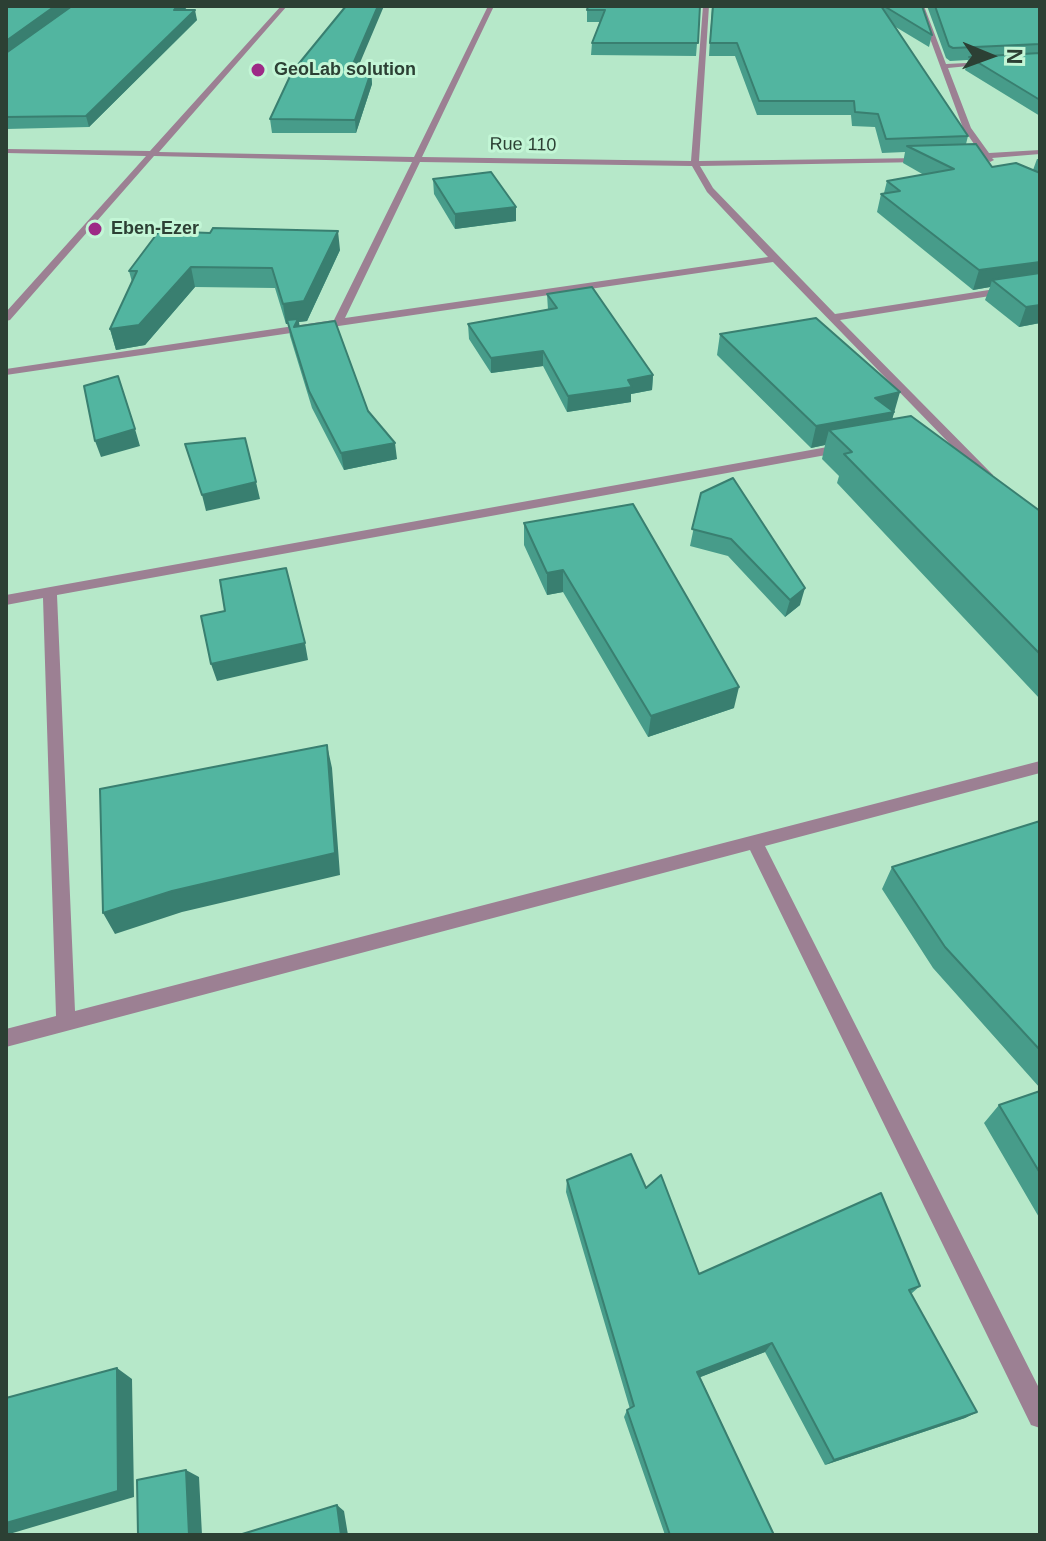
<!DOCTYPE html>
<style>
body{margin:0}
#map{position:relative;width:1046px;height:1541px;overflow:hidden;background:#b6e8c9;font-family:Arial,sans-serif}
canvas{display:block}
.frame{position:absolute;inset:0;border:8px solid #2c4034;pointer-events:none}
.north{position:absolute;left:950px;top:16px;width:80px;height:80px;-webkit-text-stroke:6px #c3f6d6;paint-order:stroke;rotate:91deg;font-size:22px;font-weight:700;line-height:32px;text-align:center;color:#2c4034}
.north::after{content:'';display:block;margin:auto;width:28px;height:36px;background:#2c4034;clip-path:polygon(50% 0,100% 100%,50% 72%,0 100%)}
</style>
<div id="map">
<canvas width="1046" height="1541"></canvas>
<div class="frame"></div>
<div class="north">N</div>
</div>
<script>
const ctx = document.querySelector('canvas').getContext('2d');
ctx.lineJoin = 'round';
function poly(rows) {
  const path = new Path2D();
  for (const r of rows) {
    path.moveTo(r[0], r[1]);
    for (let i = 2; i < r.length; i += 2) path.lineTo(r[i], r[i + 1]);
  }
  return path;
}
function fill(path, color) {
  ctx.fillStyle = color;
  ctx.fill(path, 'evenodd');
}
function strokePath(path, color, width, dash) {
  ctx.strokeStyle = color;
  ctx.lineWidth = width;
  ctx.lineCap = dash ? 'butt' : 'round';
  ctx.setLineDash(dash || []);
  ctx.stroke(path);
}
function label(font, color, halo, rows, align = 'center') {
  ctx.font = font + ' Arial,sans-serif';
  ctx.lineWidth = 6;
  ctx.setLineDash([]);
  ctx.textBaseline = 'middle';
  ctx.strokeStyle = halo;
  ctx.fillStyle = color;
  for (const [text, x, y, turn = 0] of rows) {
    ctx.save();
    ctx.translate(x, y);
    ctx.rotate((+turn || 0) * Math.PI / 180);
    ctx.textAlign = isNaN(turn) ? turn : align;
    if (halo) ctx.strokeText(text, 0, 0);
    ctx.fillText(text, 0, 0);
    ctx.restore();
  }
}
const street = poly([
 [281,6,287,6,159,152,414,157,488,6,494,6,422,157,691,161,703,6,709,6,699,161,923,158,927,160,923,162,700,166,713,188,835,314,1040,282,1040,288,840,320,993,475,987,479,983,478,773,262,6,375,6,369,334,320,412,162,154,156,10,320,6,321,6,312,146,156,6,153,6,149,150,151,281,6],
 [420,162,692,166,707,192,768,257,345,318,420,162],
 [918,6,924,6,946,64,986,62,989,64,948,68,971,128,989,153,1040,150,1040,154,992,158,994,160,990,162,985,158,963,159,963,155,981,154,963,128,918,6],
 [844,444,848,445,848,451,57,595,75,1011,1040,761,1040,773,765,846,1040,1390,1040,1428,1031,1425,750,850,6,1047,6,1029,56,1016,43,598,6,605,6,595,844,444]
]);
const wall = poly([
 [6,6,185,10,197,20,89,127,6,129],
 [700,6,696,56,591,55,592,43,600,22,587,22,587,10],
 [712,6,922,6,932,35,929,47,894,26,968,136,966,144,992,167,1033,170,1037,159,1040,159,1040,323,1019,327,985,300,990,287,973,290,877,212,881,194,884,193,887,181,924,175,903,163,905,152,882,153,875,127,852,126,851,115,757,115,735,56,709,56],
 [927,6,1040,6,1040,116,965,70,968,60,950,61,946,58],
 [356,71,371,72,372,84,356,133,272,133,270,119],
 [433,179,516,221,455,229,434,194],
 [210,233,340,250,307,321,299,322,299,326,368,411,397,459,344,470,312,408,290,336,288,324,286,324,275,288,195,287,145,345,116,350,110,329,132,282,129,271],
 [547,294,653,375,652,390,631,394,631,402,567,412,543,366,491,373,469,339,468,324,548,310],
 [720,334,894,412,892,419,1040,511,1040,699,837,483,839,476,822,459,825,445,811,448,717,355],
 [701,493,800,605,785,617,728,556,690,546],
 [524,523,734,708,648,737,563,592,547,595,524,545],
 [1040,821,1040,1088,933,968,882,889,892,867],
 [1040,1091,1040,1219,984,1123,999,1105],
 [567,1180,646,1188,699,1274,920,1286,911,1294,977,1412,965,1418,825,1465,765,1352,700,1377,774,1535,665,1535,624,1417,627,1410,630,1409,566,1192]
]);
const shadedWall = poly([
 [55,6,71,6,6,54,6,41],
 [177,6,188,6,176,20,174,10],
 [378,6,384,6,351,84,350,71],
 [195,10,197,20,89,127,86,116],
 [371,72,372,84,356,133,355,120],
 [516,207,516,221,455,229,455,214],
 [338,231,340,250,307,321,299,322,301,335,294,327,296,323,286,324,283,304],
 [1040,262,1040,280,992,280,990,287,973,290,979,270],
 [191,267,195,287,145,345,116,350,110,329],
 [1040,305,1040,323,1019,327,1026,307],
 [543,351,543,366,491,373,491,358],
 [653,375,652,390,631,394,631,402,567,412,568,396,628,380],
 [900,392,888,434,829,430,825,445,811,448,816,426,875,398],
 [135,429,140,446,101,457,95,441],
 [395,443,397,459,344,470,341,453],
 [256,482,260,499,206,511,202,495],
 [563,570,563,592,547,595,547,573],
 [805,588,800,605,785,617,790,600],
 [305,643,308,660,217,681,211,664],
 [739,687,734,708,648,737,651,716],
 [327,745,332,768,340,875,182,912,115,934,103,913],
 [772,1343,765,1352,693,1380,697,1372],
 [117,1368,132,1379,134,1497,6,1535,6,1523],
 [977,1412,965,1418,825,1465,834,1460],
 [186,1470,199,1477,202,1535,189,1535],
 [337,1505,344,1511,348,1535,341,1535]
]);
const building = poly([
 [6,6,55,6,6,41,6,6],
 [72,6,177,6,174,10,195,10,86,116,6,117,6,53,72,6],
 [346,6,378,6,350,71,371,72,355,120,270,119,292,72,346,6],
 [588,6,700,6,698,43,592,43,605,10,587,10,588,6],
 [713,6,881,6,968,136,886,139,878,114,855,112,854,101,759,101,737,43,710,43,713,6],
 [884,6,922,6,932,35,884,6],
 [935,6,1040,6,1040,44,953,48,949,46,935,6],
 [1040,53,1040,100,969,57,1040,53],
 [976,144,992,167,1016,163,1040,173,1040,262,979,270,881,194,900,191,887,181,954,169,907,146,976,144],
 [491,172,516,207,455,214,433,179,491,172],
 [213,228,338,231,304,301,283,304,272,268,191,267,139,325,110,329,137,271,129,271,159,231,210,233,213,228],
 [1040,273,1040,305,1026,307,992,280,1040,273],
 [592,287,653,375,628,380,632,387,568,396,543,351,491,358,468,324,557,308,547,294,592,287],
 [816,318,900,392,875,398,894,412,816,426,720,334,816,318],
 [298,319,294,327,335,321,368,411,395,443,341,453,309,391,287,320,298,319],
 [118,376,135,429,95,441,84,386,118,376],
 [911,416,1040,511,1040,654,844,454,852,452,829,430,911,416],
 [245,438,256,482,202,495,185,444,245,438],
 [733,478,805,588,790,600,731,539,692,529,701,493,733,478],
 [633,504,739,687,651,716,563,570,547,573,524,523,633,504],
 [286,568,305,643,211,664,201,616,225,611,220,580,286,568],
 [327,745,335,853,172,891,103,913,100,789,327,745],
 [1040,821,1040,1050,945,947,892,867,1040,821],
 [1040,1091,1040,1173,999,1105,1040,1091],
 [631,1154,646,1188,661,1175,699,1274,881,1193,920,1286,909,1290,977,1412,834,1460,772,1343,697,1372,774,1535,670,1535,627,1410,634,1406,567,1180,631,1154],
 [117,1368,118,1491,6,1523,6,1398,117,1368],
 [186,1470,189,1535,138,1535,137,1480,186,1470],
 [337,1505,341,1535,239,1535,337,1505]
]);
const markers = [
 [258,70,8,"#9d2a86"],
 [95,229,8,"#9d2a86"]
];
const farPoinames = [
 ["GeoLab solution",274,70],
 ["Eben-Ezer",111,229]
];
const farStreetnames = [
 ["Rue 110",523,145,1]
];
fill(street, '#9c8093');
fill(wall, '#479c8a');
fill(shadedWall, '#397f70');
fill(building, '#52b5a0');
strokePath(building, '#397f70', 2);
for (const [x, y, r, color] of markers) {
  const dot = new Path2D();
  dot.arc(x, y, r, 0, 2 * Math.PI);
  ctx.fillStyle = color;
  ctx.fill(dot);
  strokePath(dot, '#c3f6d6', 3);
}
label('bold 18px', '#2c4034', '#c3f6d6', farPoinames, 'left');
label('18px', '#2c4034', '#c3f6d6', farStreetnames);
</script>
